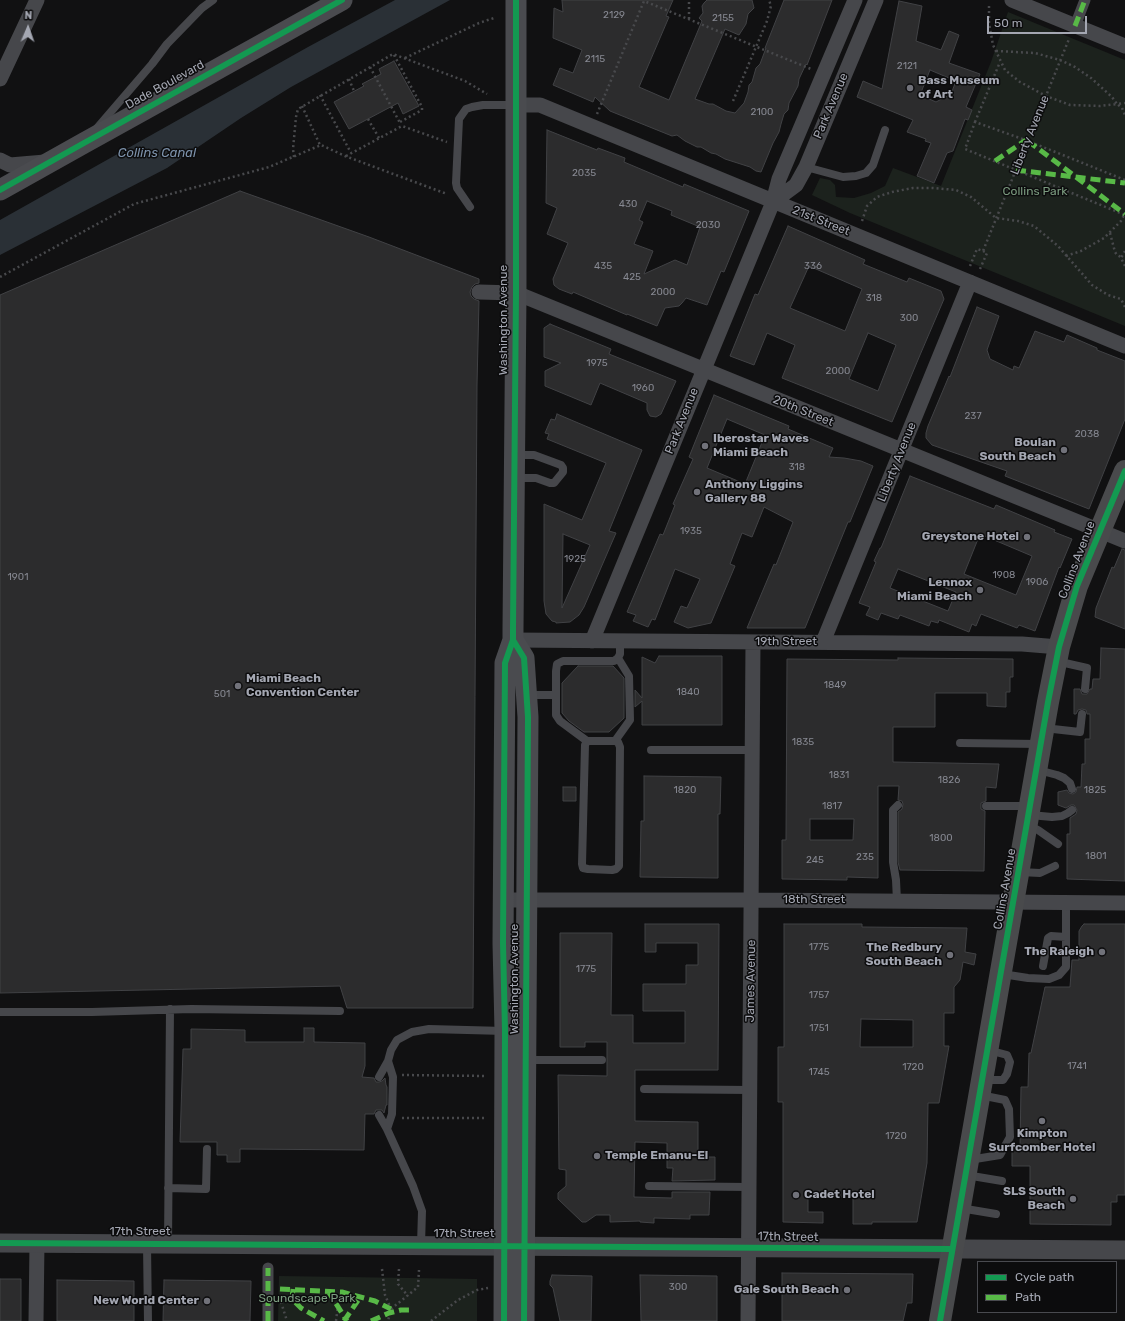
<!DOCTYPE html>
<style>
body{margin:0}
#map{position:relative;width:1125px;height:1321px;overflow:hidden;background:#111112;font-family:Rubik,sans-serif}
canvas{display:block}
.legend{position:absolute;left:977px;top:1261px;width:140px;height:52px;box-sizing:border-box;background:#0c0c0d;border:1px solid #494a4f;margin:0;padding:5px 7px;list-style:none;font-size:12px;color:#a4a7b2}
.legend li{display:flex;align-items:center;gap:8px;height:20px}
.legend b{width:20px;border:1px solid #494a4f}
.north{position:absolute;left:8px;top:8px;width:40px;height:40px;-webkit-text-stroke:3px #0c0c0d;paint-order:stroke;rotate:2deg;font-size:11px;font-weight:700;line-height:16px;text-align:center;color:#a4a7b2}
.north::after{content:'';display:block;margin:auto;width:14px;height:18px;background:#a4a7b2;clip-path:polygon(50% 0,100% 100%,50% 72%,0 100%)}
.scale{position:absolute;left:987px;top:16px;width:100px;height:18px;box-sizing:border-box;border:2px solid #a4a7b2;border-top:0;padding-left:5px;font-size:12px;line-height:14px;white-space:nowrap;color:#a4a7b2;-webkit-text-stroke:3px #0c0c0d;paint-order:stroke}
</style>
<div id="map">
<canvas width="1125" height="1321"></canvas>
<ul class="legend">
<li><b style="height:5px;background:#139951"></b>Cycle path</li>
<li><b style="height:5px;background:#58b947"></b>Path</li>
</ul>
<div class="north">N</div>
<div class="scale">50 m</div>
</div>
<script>
const ctx = document.querySelector('canvas').getContext('2d');
ctx.lineJoin = 'round';
function fill(path, color) {
  ctx.fillStyle = color;
  ctx.fill(path, 'evenodd');
}
function poly(rows) {
  const path = new Path2D();
  for (const r of rows) {
    path.moveTo(r[0], r[1]);
    for (let i = 2; i < r.length; i += 2) path.lineTo(r[i], r[i + 1]);
  }
  return path;
}
function strokePath(path, color, width, dash) {
  ctx.strokeStyle = color;
  ctx.lineWidth = width;
  ctx.lineCap = dash ? 'butt' : 'round';
  ctx.setLineDash(dash || []);
  ctx.stroke(path);
}
function label(font, color, halo, rows, align = 'center') {
  ctx.font = font + ' Rubik,sans-serif';
  ctx.lineWidth = 3;
  ctx.setLineDash([]);
  ctx.textBaseline = 'middle';
  ctx.strokeStyle = halo;
  ctx.fillStyle = color;
  for (const [text, x, y, turn = 0] of rows) {
    ctx.save();
    ctx.translate(x, y);
    ctx.rotate((+turn || 0) * Math.PI / 180);
    ctx.textAlign = isNaN(turn) ? turn : align;
    if (halo) ctx.strokeText(text, 0, 0);
    ctx.fillText(text, 0, 0);
    ctx.restore();
  }
}
const green = poly([
 [1008,12,1125,60,1125,326,850,213,812,195,820,178,830,180,835,185,836,197,854,198,871,193,885,186,893,168,941,186,991,62],
 [279,1276,477,1279,477,1321,278,1321]
]);
const water = poly([
 [395,0,450,0,291,87,241,118,167,168,0,255,0,220,308,47]
]);
const building = poly([
 [562,0,673,0,666,16,669,17,639,87,669,100,702,21,699,18,703,13,702,6,704,3,707,0,752,0,754,8,748,14,746,24,739,35,725,29,695,99,709,104,713,104,726,111,735,113,744,103,748,92,749,85,752,82,756,68,760,64,766,48,765,48,784,0,832,0,807,65,806,64,799,79,798,86,789,103,788,110,784,114,781,124,779,132,773,143,761,172,756,171,750,167,725,159,716,154,711,153,701,147,697,147,685,141,677,135,672,136,610,111,595,97,593,102,553,85,560,68,573,73,582,50,553,38,554,8,563,12,562,0],
 [899,1,922,6,916,41,941,50,949,31,959,35,949,63,980,74,966,107,972,110,968,120,965,119,953,151,947,153,934,183,917,176,931,143,925,141,926,139,907,132,913,120,857,97,863,81,882,89,899,1],
 [930,70,956,81,951,94,936,102,920,95,930,70],
 [394,61,419,106,403,114,398,103,349,129,334,102,364,86,362,84,381,74,379,69,394,61],
 [547,130,597,150,598,148,625,158,624,162,683,187,684,184,749,211,724,272,721,271,707,305,686,298,682,303,679,306,665,308,657,326,627,314,627,315,573,292,572,294,559,289,554,285,553,279,568,243,547,234,557,208,546,203,547,130],
 [647,201,672,211,671,215,700,227,687,265,675,260,644,274,653,251,634,244,643,222,639,220,647,201],
 [240,191,369,237,479,279,479,283,475,284,472,287,470,292,471,296,474,299,479,301,477,385,473,1008,347,1008,340,986,0,993,0,295,240,191],
 [788,226,865,260,863,264,907,282,909,278,941,291,944,299,920,355,892,422,782,378,795,345,767,333,754,365,730,356,755,294,758,295,788,226],
 [809,266,862,289,845,331,790,308,809,266],
 [868,333,896,345,878,391,849,379,868,333],
 [977,307,999,316,987,350,990,359,1013,370,1014,366,1019,368,1035,331,1064,342,1067,335,1097,348,1097,350,1125,361,1125,419,1089,509,1005,476,1007,471,932,445,926,438,926,433,928,426,949,376,950,377,977,307],
 [550,324,611,349,609,354,676,381,661,414,656,417,650,416,647,410,647,403,600,383,591,405,545,386,545,371,561,363,544,357,544,328,550,324],
 [714,395,789,426,788,429,833,448,829,457,844,458,861,461,873,466,850,522,848,522,805,628,747,628,774,564,776,565,793,522,764,507,752,537,742,533,730,564,735,566,711,623,688,628,674,622,681,606,687,608,700,579,675,569,655,620,652,619,648,627,633,621,636,615,627,612,660,534,663,535,675,505,673,504,693,459,689,457,714,395],
 [727,419,765,435,745,484,707,468,727,419],
 [557,414,642,450,609,531,616,533,584,607,579,615,570,622,556,623,556,622,552,621,546,614,544,601,544,504,582,520,606,463,547,439,549,434,545,433,551,419,555,420,557,414],
 [563,534,590,545,562,608,563,534],
 [910,476,994,509,996,505,1055,530,1054,532,1072,539,1060,568,1059,567,1035,631,1019,625,1017,628,981,614,976,626,972,624,969,632,939,620,938,623,931,621,929,626,900,615,898,619,881,613,878,620,866,615,870,607,859,603,876,562,874,561,880,548,881,548,910,476],
 [980,534,1032,556,1016,595,964,574,980,534],
 [898,569,956,592,948,611,890,588,898,569],
 [1122,549,1125,550,1125,629,1095,617,1096,608,1112,567,1114,568,1122,549],
 [1101,648,1125,649,1125,881,1067,879,1067,834,1070,834,1070,818,1076,814,1077,810,1074,805,1071,805,1066,808,1058,805,1058,792,1067,790,1069,793,1073,794,1076,792,1077,787,1081,787,1082,764,1085,764,1085,739,1090,739,1090,714,1087,714,1086,710,1082,709,1078,710,1076,714,1074,714,1074,689,1080,689,1082,694,1087,694,1090,689,1092,689,1093,679,1100,679,1101,648],
 [659,656,722,656,722,725,642,725,642,701,635,707,635,690,642,698,642,657,655,663,659,656],
 [898,658,1013,659,1013,677,1010,677,1010,692,1006,692,1006,707,987,706,987,693,935,693,935,727,893,727,893,762,999,764,996,788,986,787,986,801,981,803,981,809,985,811,984,871,900,870,898,862,898,812,902,809,903,804,902,801,898,800,899,786,878,786,878,878,847,877,847,880,782,879,782,840,786,840,787,659,898,660,898,658],
 [810,819,854,819,853,840,810,840,810,819],
 [578,666,613,666,624,678,624,718,609,732,584,732,569,721,562,713,562,683,578,666],
 [644,776,721,777,720,814,718,814,718,878,640,877,641,821,644,821,644,776],
 [563,787,576,787,576,801,563,801,563,787],
 [645,924,719,924,718,1070,635,1070,635,1121,698,1122,698,1157,715,1157,715,1180,672,1181,673,1168,667,1168,667,1143,635,1142,634,1197,672,1198,672,1192,710,1192,709,1215,690,1215,690,1219,654,1218,654,1223,640,1222,640,1221,610,1222,610,1215,596,1215,586,1222,582,1222,558,1199,558,1193,566,1186,566,1170,559,1169,558,1075,607,1076,607,1042,585,1042,585,1047,560,1047,560,933,612,933,611,1015,633,1015,633,1043,685,1043,685,1011,643,1011,643,984,686,984,686,965,698,965,698,943,656,943,656,952,645,952,645,924],
 [784,924,862,924,862,927,967,928,965,952,976,954,974,965,963,962,960,980,954,987,954,1013,944,1013,944,1046,949,1046,939,1103,928,1103,927,1163,917,1222,872,1222,872,1224,853,1224,853,1197,838,1197,838,1192,808,1192,808,1212,823,1212,823,1223,783,1222,783,1102,778,1102,778,1047,784,1047,784,924],
 [861,1019,913,1020,913,1047,860,1047,861,1019],
 [1084,924,1125,924,1125,1195,1117,1195,1117,1202,1111,1202,1111,1225,1030,1224,1030,1166,1012,1166,1012,1148,1020,1148,1021,1087,1028,1087,1029,1053,1031,1053,1045,987,1070,987,1072,960,1079,960,1079,931,1082,926,1084,924],
 [304,1028,314,1028,314,1042,365,1043,365,1066,362,1077,374,1078,376,1082,379,1082,382,1081,385,1078,386,1085,387,1087,387,1105,386,1105,384,1113,382,1110,376,1110,374,1114,365,1114,364,1150,240,1149,240,1162,227,1162,227,1155,217,1155,217,1142,180,1142,183,1049,191,1049,191,1029,245,1030,245,1042,304,1042,304,1028],
 [782,1273,913,1274,912,1303,907,1303,903,1321,782,1321,782,1273],
 [552,1275,592,1276,591,1321,560,1321,553,1288,550,1285,550,1281,552,1275],
 [640,1275,717,1276,717,1321,641,1321,640,1275],
 [0,1279,21,1279,21,1321,0,1321,0,1279],
 [57,1280,134,1281,134,1321,57,1321,57,1280],
 [164,1280,251,1281,250,1321,163,1321,164,1280]
]);
const path = poly([
 [989,6,989,23,993,45,1005,70,1020,82,1046,96,1070,105,1100,106,1117,104,1122,108,1125,115],
 [689,19,689,0],
 [996,51,1035,53,1060,60,1075,67,1091,78,1112,97,1117,104,1125,103],
 [394,55,422,107,422,110,400,122],
 [405,58,479,23,494,18],
 [370,67,400,123],
 [349,79,354,91],
 [320,95,351,153],
 [733,101,767,21,771,6,769,0],
 [302,106,320,145],
 [597,114,644,1,811,69],
 [368,119,379,138],
 [975,122,1000,62],
 [346,156,402,126,447,142],
 [294,157,293,149,296,117,298,109,393,54,465,81,487,94],
 [1125,180,1028,141,975,122,965,149,1125,215],
 [862,221,867,206,877,197,892,192,913,188,933,188,956,190,971,197,996,218,1018,221,1034,226,1058,246,1092,285,1108,295,1121,299,1125,307],
 [1110,233,1115,252,1117,255,1121,257],
 [1125,251,1121,258,1125,266],
 [1066,256,1081,251,1104,238,1121,221,1125,213],
 [970,266,977,249,983,251,1069,39],
 [980,269,987,253,983,251],
 [0,277,134,204,269,167,321,145,345,156,447,194],
 [402,1075,485,1076],
 [402,1118,485,1118],
 [382,1269,385,1295,391,1309,388,1321],
 [399,1269,398,1284,408,1296],
 [281,1302,287,1321],
 [391,1309,418,1287,419,1270],
 [336,1321,338,1305,342,1292],
 [431,1321,458,1300,477,1290,488,1288]
]);
const service = poly([
 [97,128,152,64,167,44,202,8,213,0],
 [806,167,843,177,856,176,866,173,873,165,885,130],
 [470,207,457,188,456,183,459,119,466,109,472,107,483,105,515,105],
 [514,455,534,455,561,465,563,468,563,472,554,483,550,483,536,478,515,478],
 [1056,661,1087,668,1085,689],
 [527,695,556,695],
 [1044,728,1080,732,1082,714],
 [587,741,615,741,618,742,620,747,619,866,616,869,612,870,588,869,583,868,582,864,585,745,587,741],
 [587,741,560,721,556,715,556,671,557,664,563,661,614,661,618,658,620,654,620,641],
 [615,741,630,720,629,676,618,658],
 [960,743,1040,744],
 [651,750,752,750],
 [1038,770,1057,775,1064,778,1070,783,1072,789],
 [986,806,1030,806],
 [1030,815,1052,817,1062,816,1068,813,1072,810],
 [1028,825,1038,830,1058,844],
 [1020,872,1040,873,1055,866],
 [897,901,896,880,893,862,893,810,898,805],
 [1043,966,1048,938,1051,936,1066,937],
 [1002,974,1028,978,1049,979,1059,975,1066,967,1066,903],
 [0,1012,92,1012,191,1009,340,1011],
 [526,1060,602,1060],
 [379,1077,388,1061],
 [983,1080,1003,1080,1007,1074,1010,1062,1007,1055,988,1050],
 [644,1089,750,1090],
 [379,1115,387,1129],
 [969,1160,1000,1155,1010,1137,1009,1109,1005,1100,980,1095],
 [966,1175,1002,1181],
 [649,1186,749,1187],
 [168,1188,206,1189,207,1149],
 [960,1208,996,1214],
 [147,1244,148,1321],
 [168,1244,170,1009],
 [421,1245,422,1211,413,1186,387,1129,392,1114,393,1077,388,1061,391,1050,397,1040,412,1032,429,1029,505,1031]
]);
const pedestrian = poly([
 [1075,26,1085,0],
 [268,1321,268,1268]
]);
const minor = poly([
 [1012,0,1125,46],
 [0,79,37,0],
 [516,105,540,105,1125,346],
 [0,160,10,165,45,162],
 [773,202,796,185,806,167,876,0],
 [479,292,516,293,1125,541],
 [513,640,1022,644,1059,647],
 [592,641,773,202,779,179,855,0],
 [823,642,970,282],
 [503,900,751,900,1125,903],
 [36,1321,37,1243],
 [748,1321,753,642]
]);
const tertiary = poly([
 [0,1243,1125,1250]
]);
const secondary = poly([
 [0,190,84,143,342,0],
 [513,640,524,658,528,717,524,1321],
 [504,1321,505,1031,503,943,505,663,513,640,513,629,516,293,516,0]
]);
const primary = poly([
 [940,1321,1048,702,1059,647,1077,586,1125,471]
]);
const quiet = poly([
 [1075,26,1085,0],
 [1028,141,1125,214],
 [995,161,1026,140],
 [1016,170,1125,183],
 [280,1289,342,1292,375,1301,391,1309],
 [293,1289,292,1299,301,1308,324,1321],
 [328,1291,347,1321],
 [268,1321,268,1268],
 [344,1321,361,1296],
 [371,1321,389,1313,401,1310,413,1310]
]);
const cycleway = poly([
 [0,190,84,143,342,0],
 [513,640,524,658,528,717,524,1321],
 [0,1243,952,1249],
 [504,1321,505,1031,503,943,505,663,513,640,513,629,516,293,516,0],
 [940,1321,1048,702,1059,647,1077,586,1125,471]
]);
const markers = [
 [910,88,4,"#71727a"],
 [705,446,4,"#71727a"],
 [1064,450,4,"#71727a"],
 [697,492,4,"#71727a"],
 [1027,537,4,"#71727a"],
 [980,590,4,"#71727a"],
 [238,686,4,"#71727a"],
 [1102,952,4,"#71727a"],
 [950,955,4,"#71727a"],
 [1042,1121,4,"#71727a"],
 [597,1156,4,"#71727a"],
 [796,1195,4,"#71727a"],
 [1073,1199,4,"#71727a"],
 [847,1290,4,"#71727a"],
 [207,1301,4,"#71727a"]
];
const numberNames = [
 ["2129",614,15],
 ["2155",723,18],
 ["2115",595,59],
 ["2121",907,66],
 ["2100",762,112],
 ["2035",584,173],
 ["430",628,204],
 ["2030",708,225],
 ["435",603,266],
 ["336",813,266],
 ["425",632,277],
 ["2000",663,292],
 ["318",874,298],
 ["300",909,318],
 ["1975",597,363],
 ["2000",838,371],
 ["1960",643,388],
 ["237",973,416],
 ["2038",1087,434],
 ["318",797,467],
 ["1935",691,531],
 ["1925",575,559],
 ["1908",1004,575],
 ["1901",18,577],
 ["1906",1037,582],
 ["1849",835,685],
 ["1840",688,692],
 ["501",222,694],
 ["1835",803,742],
 ["1831",839,775],
 ["1826",949,780],
 ["1820",685,790],
 ["1825",1095,790],
 ["1817",832,806],
 ["1800",941,838],
 ["1801",1096,856],
 ["235",865,857],
 ["245",815,860],
 ["1775",819,947],
 ["1775",586,969],
 ["1757",819,995],
 ["1751",819,1028],
 ["1741",1077,1066],
 ["1720",913,1067],
 ["1745",819,1072],
 ["1720",896,1136],
 ["300",678,1287]
];
const poiNames = [
 ["Bass Museum",918,81,"left"],
 ["of Art",918,95,"left"],
 ["Iberostar Waves",713,439,"left"],
 ["Miami Beach",713,453,"left"],
 ["Boulan",1056,443],
 ["South Beach",1056,457],
 ["Anthony Liggins",705,485,"left"],
 ["Gallery 88",705,499,"left"],
 ["Greystone Hotel",1019,537],
 ["Lennox",972,583],
 ["Miami Beach",972,597],
 ["Miami Beach",246,679,"left"],
 ["Convention Center",246,693,"left"],
 ["The Redbury",942,948],
 ["South Beach",942,962],
 ["The Raleigh",1094,952],
 ["Kimpton",1042,1134,"center"],
 ["Surfcomber Hotel",1042,1148,"center"],
 ["Temple Emanu-El",605,1156,"left"],
 ["SLS South",1065,1192],
 ["Beach",1065,1206],
 ["Cadet Hotel",804,1195,"left"],
 ["Gale South Beach",839,1290],
 ["New World Center",199,1301]
];
const streetNames = [
 ["Dade Boulevard",165,85,-29],
 ["Park Avenue",831,106,-67],
 ["Liberty Avenue",1030,135,-68],
 ["21st Street",821,221,22],
 ["Washington Avenue",504,320,-90],
 ["20th Street",803,411,22],
 ["Park Avenue",682,421,-68],
 ["Liberty Avenue",897,462,-68],
 ["Collins Avenue",1077,560,-69],
 ["19th Street",786,642],
 ["Collins Avenue",1005,889,-80],
 ["18th Street",814,900],
 ["Washington Avenue",515,979,-90],
 ["James Avenue",751,981,-89],
 ["17th Street",140,1232],
 ["17th Street",464,1234],
 ["17th Street",788,1237,1]
];
const parkNames = [
 ["Collins Park",1035,192],
 ["Soundscape Park",307,1299]
];
const waterNames = [
 ["Collins Canal",157,153]
];
fill(green, '#1c221d');
fill(water, '#2a3036');
fill(building, '#2c2c2d');
strokePath(building, '#414245', 1);
strokePath(path, '#48494c', 2.5, [2, 3]);
strokePath(service, '#46474b', 8);
strokePath(pedestrian, '#46474b', 11);
strokePath(minor, '#46474b', 15);
strokePath(tertiary, '#46474b', 19);
strokePath(secondary, '#4a4b4f', 21);
strokePath(primary, '#494a4c', 22);
strokePath(quiet, '#58b947', 5, [10, 5]);
strokePath(cycleway, '#139951', 6);
for (const [x, y, r, color] of markers) {
  const dot = new Path2D();
  dot.arc(x, y, r, 0, 2 * Math.PI);
  ctx.fillStyle = color;
  ctx.fill(dot);
  strokePath(dot, '#0c0c0d', 1.5);
}
label('10px', '#868891', null, numberNames);
label('bold 12px', '#a4a7b2', '#0c0c0d', poiNames, 'right');
label('12px', '#a4a7b2', '#0c0c0d', streetNames);
label('12px', '#7c9c80', '#0c0c0d', parkNames);
label('italic 13px', '#7d92ab', '#0c0c0d', waterNames);
</script>
